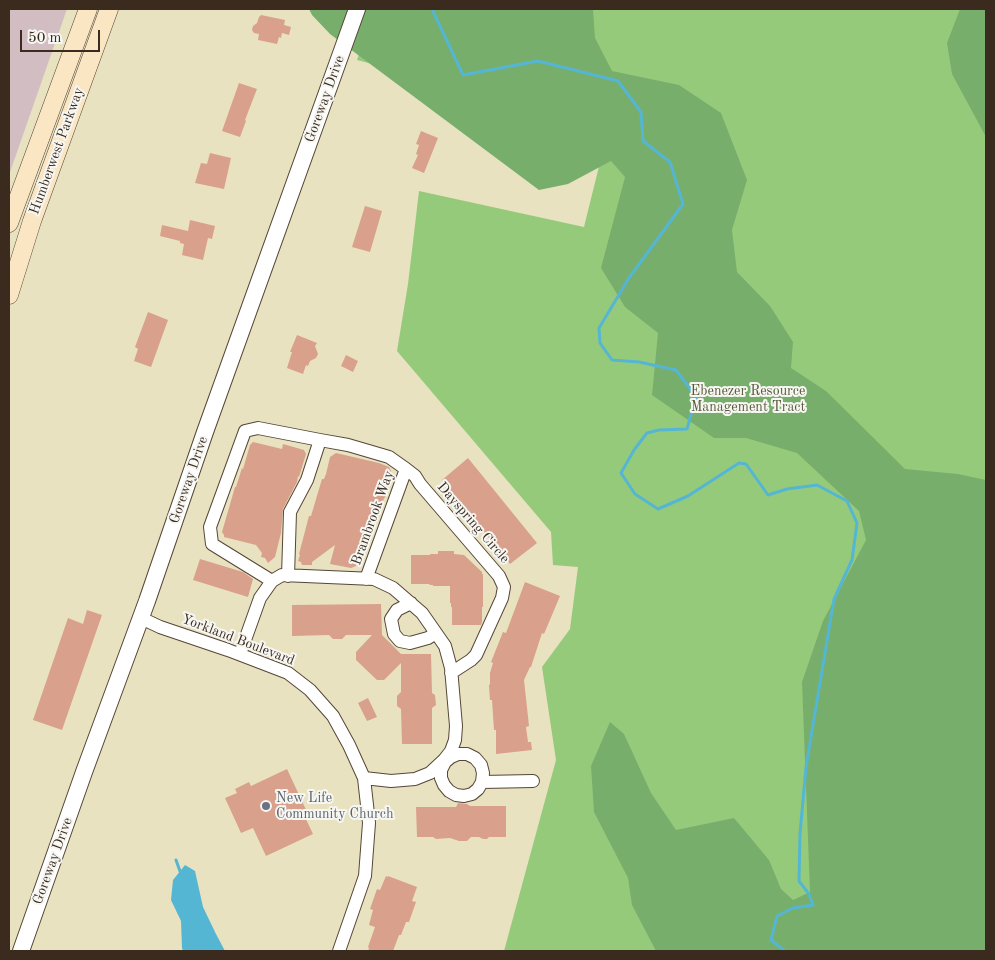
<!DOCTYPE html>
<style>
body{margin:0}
#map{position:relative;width:995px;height:960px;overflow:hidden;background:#e8e2c0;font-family:"Old Standard TT",serif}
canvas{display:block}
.frame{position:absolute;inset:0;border:10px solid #3b2a1e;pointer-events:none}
.scale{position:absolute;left:20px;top:30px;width:80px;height:22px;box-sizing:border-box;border:2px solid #3b2a1e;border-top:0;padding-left:6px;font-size:15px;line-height:18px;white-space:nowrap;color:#3b2a1e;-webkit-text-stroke:4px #f6f6f2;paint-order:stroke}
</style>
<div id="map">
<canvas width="995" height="960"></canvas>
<div class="frame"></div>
<div class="scale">50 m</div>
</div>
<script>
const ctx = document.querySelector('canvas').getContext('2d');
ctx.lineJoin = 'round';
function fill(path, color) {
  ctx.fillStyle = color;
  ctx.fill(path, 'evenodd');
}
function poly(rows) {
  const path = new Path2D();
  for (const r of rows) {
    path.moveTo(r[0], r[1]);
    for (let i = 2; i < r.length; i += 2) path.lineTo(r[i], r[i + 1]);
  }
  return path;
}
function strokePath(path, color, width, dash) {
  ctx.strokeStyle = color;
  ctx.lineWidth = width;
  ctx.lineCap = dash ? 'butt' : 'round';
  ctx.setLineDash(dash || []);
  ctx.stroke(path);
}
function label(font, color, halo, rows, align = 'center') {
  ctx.font = font + ' "Old Standard TT",serif';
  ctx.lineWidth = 4;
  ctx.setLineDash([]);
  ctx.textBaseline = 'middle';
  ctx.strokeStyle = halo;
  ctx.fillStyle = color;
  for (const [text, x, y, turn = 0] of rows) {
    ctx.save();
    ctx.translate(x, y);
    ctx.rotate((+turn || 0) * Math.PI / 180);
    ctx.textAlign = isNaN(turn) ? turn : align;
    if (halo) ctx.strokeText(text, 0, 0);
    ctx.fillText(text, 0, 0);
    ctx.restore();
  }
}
const industrial = poly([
 [9,9,67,9,9,175]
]);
const green = poly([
 [375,9,986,9,986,951,504,951,556,760,542,667,570,629,578,567,553,565,551,532,397,351,408,284,419,191,584,227,609,126,357,60]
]);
const forest = poly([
 [309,9,593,9,595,38,612,71,679,85,721,113,747,180,732,230,737,272,770,306,793,342,791,368,826,391,905,469,958,474,986,480,986,951,656,951,632,905,628,878,594,812,591,766,610,722,624,734,651,793,676,830,734,818,769,860,781,889,793,900,810,892,802,682,823,621,866,540,859,511,797,453,746,438,714,438,652,395,658,333,625,307,601,268,625,177,611,161,568,184,539,190,330,34,312,15],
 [960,9,986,9,986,137,952,74,947,43]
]);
const water = poly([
 [185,865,195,871,203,907,216,934,225,951,183,951,182,948,181,921,171,900,173,880]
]);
const stream = poly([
 [432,9,463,75,538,61,618,81,641,112,643,141,670,162,683,204,629,278,599,328,600,343,612,360,639,362,676,370,696,397,687,429,659,430,647,433,634,450,621,473,635,494,658,509,688,496,739,463,746,464,768,495,787,489,817,485,847,501,857,523,852,560,834,599,806,767,800,834,799,881,809,894,813,905,793,908,777,916,771,940,785,951],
 [176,860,181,874]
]);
const building = poly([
 [261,15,285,20,284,25,291,27,289,35,282,33,281,38,279,37,277,44,258,40,259,34,254,33,252,30,253,26,257,23,259,17],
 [239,83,257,89,245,120,246,121,240,137,222,131],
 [421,131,438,138,424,173,412,168,418,155,416,154,419,145,416,144],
 [210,153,231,158,224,189,195,183,201,163,207,164],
 [365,206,382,211,370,252,352,247],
 [190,220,215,226,212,239,208,238,203,260,182,255,184,244,180,243,180,241,160,236,162,225,188,231],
 [148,312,168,320,151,367,134,361,138,349,135,347],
 [297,335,317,343,315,346,318,354,316,358,310,361,308,366,306,365,303,374,287,368,292,352,290,352],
 [346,355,358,361,353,372,341,366],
 [253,442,282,449,283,444,304,450,306,454,299,477,298,476,297,482,283,509,281,533,275,557,268,563,265,558,261,557,262,553,256,545,224,537,224,535,222,532,235,487,236,487,242,468,243,469,250,445],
 [336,453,379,463,389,467,391,471,385,498,384,498,380,512,378,512,370,540,369,540,365,554,359,552,356,566,351,568,330,564,335,545,312,562,312,565,302,565,301,562,298,561,300,555,299,554,309,516,311,516,322,479,324,479,326,474,330,457],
 [468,458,537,543,510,564,442,480],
 [438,551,454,551,454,554,464,555,482,572,482,574,483,574,483,607,482,607,482,622,481,625,452,625,452,607,451,607,451,603,450,603,450,586,433,586,433,585,429,585,430,584,411,584,411,555,430,555,430,554,438,554],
 [200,559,243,572,253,579,248,597,193,580],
 [525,582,560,596,544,634,542,633,531,667,530,667,524,680,529,726,526,727,528,742,531,742,532,750,496,754,496,730,494,730,492,700,490,700,489,685,490,684,490,673,493,663,491,662,503,632,506,633],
 [381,604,382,635,401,654,431,654,432,693,435,695,436,705,432,708,432,744,402,744,401,709,397,706,397,696,401,692,401,663,384,680,377,680,356,660,356,652,372,635,346,635,342,639,333,639,329,635,292,636,292,605],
 [87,610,102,615,62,730,33,720,68,618,83,624],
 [368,698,377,717,367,721,358,703],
 [287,769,308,814,304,815,313,834,266,856,253,828,241,833,225,798,237,793,235,789,249,782,251,786],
 [458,803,467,804,470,806,506,806,506,837,489,837,487,839,483,839,479,837,471,837,467,841,459,841,450,838,436,839,433,837,417,837,416,807,456,807],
 [386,876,388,877,388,876,417,887,412,901,416,902,409,922,406,922,401,935,399,935,393,951,368,951,369,948,368,947,375,927,369,925,373,910,370,909,377,889,380,890]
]);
const minor = poly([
 [406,469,415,476,420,484,499,576,504,587,502,598,476,655,471,660,451,673],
 [288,576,290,512,307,480,320,440],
 [272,581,212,544,210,527,245,431,258,428,320,440,348,445,389,457,406,469,366,579],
 [411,603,397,610,391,619,394,634,400,641,410,643,428,638,436,633],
 [141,618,160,627,228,650,288,673,310,690,333,716,349,745,364,778,369,823,365,876,339,951],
 [240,654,260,598,272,581,282,575,374,579,393,588,422,613,445,646,451,668,456,726,455,740,451,751,444,760,430,773,415,779,391,781,364,778],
 [439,765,441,778,444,785,449,791,456,795,464,796,472,794,478,789,482,782,483,773,481,765,475,758,467,754,458,754,451,757,445,762,441,770,441,778],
 [482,782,533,781]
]);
const tertiary = poly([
 [21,951,84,772,147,601,205,432,357,9]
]);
const secondary = poly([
 [9,223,88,9],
 [9,295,32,221,109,9]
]);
const markers = [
 [266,806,5,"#6b7280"]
];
const streetNames = [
 ["Goreway Drive",325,99,-70],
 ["Humberwest Parkway",57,151,-70],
 ["Goreway Drive",189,480,-71],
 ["Brambrook Way",373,518,-70],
 ["Dayspring Circle",473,523,49],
 ["Yorkland Boulevard",238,640,21],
 ["Goreway Drive",53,861,-70]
];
const parkNames = [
 ["Ebenezer Resource",748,391],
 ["Management Tract",748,407]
];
const worshipNames = [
 ["New Life",276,798],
 ["Community Church",276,814]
];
fill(industrial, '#d2bec2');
fill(green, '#96ca7b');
fill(forest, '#78ae6b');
fill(water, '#55b6d3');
strokePath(stream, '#55b6d3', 3);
fill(building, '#d9a08c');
strokePath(minor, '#554636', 14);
strokePath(tertiary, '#554636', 18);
strokePath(secondary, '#554636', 19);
strokePath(minor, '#fff', 12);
strokePath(tertiary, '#fff', 16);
strokePath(secondary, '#fbe6c4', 18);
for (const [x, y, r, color] of markers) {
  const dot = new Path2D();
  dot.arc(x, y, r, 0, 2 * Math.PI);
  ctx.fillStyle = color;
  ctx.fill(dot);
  strokePath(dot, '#f6f6f2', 2);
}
label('14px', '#3b2a1e', '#f6f6f2', streetNames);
label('14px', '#565a3a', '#f6f6f2', parkNames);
label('14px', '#5b616d', '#f6f6f2', worshipNames, 'left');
</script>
